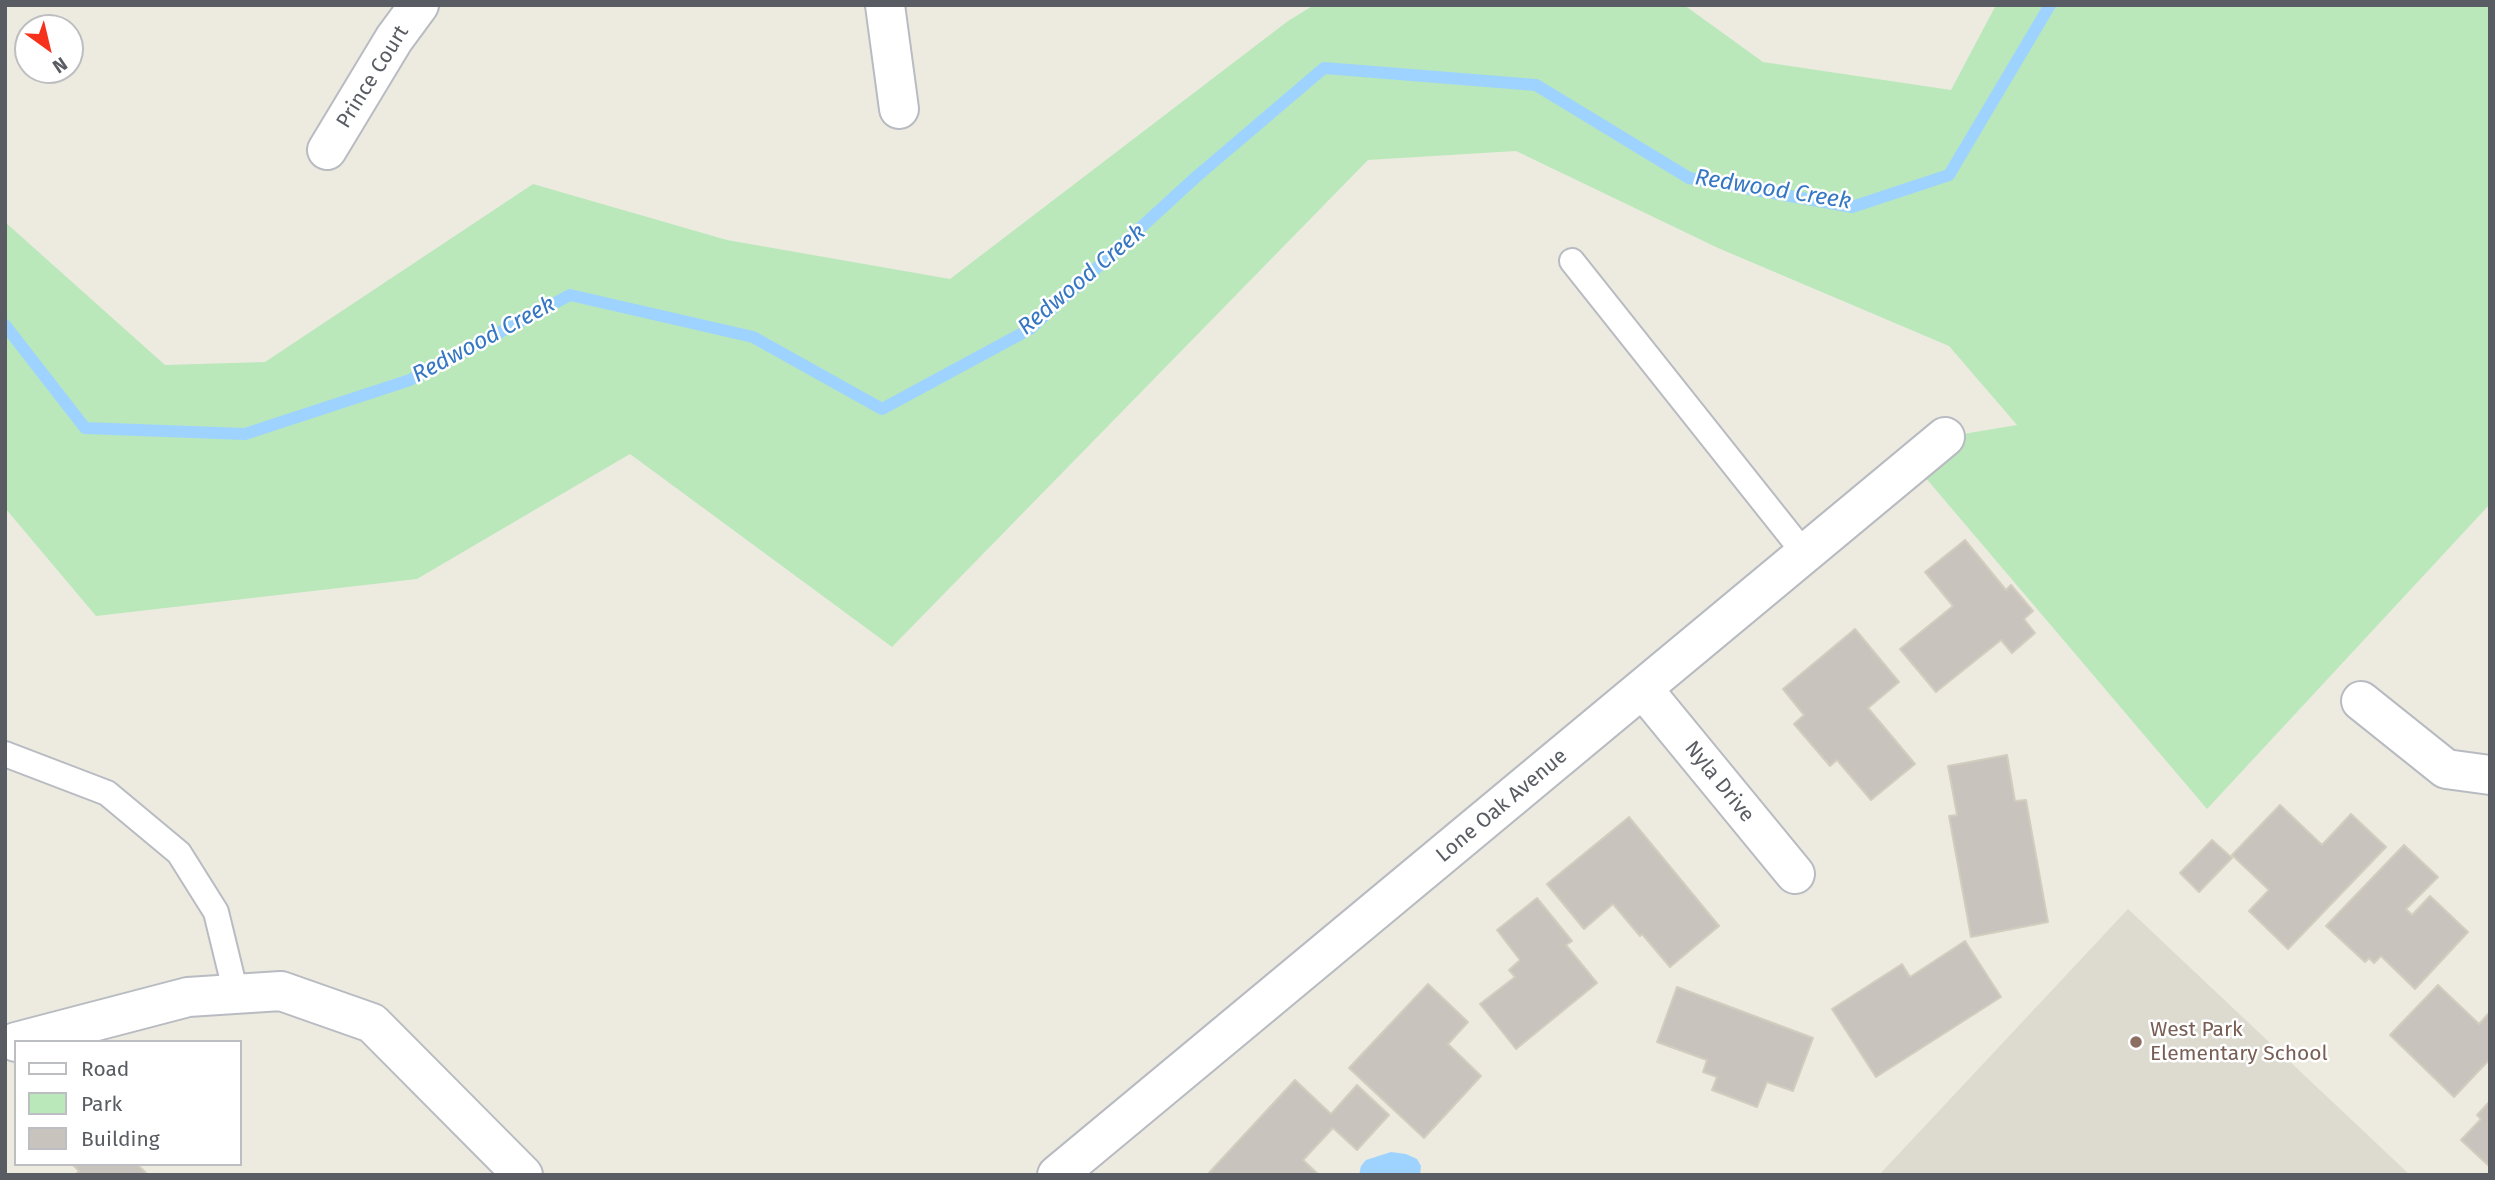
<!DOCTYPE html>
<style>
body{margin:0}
#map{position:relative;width:2495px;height:1180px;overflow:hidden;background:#edebe0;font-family:"Fira Sans",sans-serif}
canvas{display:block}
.frame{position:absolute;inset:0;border:7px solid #595d63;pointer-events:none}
.legend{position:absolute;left:14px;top:1040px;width:228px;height:126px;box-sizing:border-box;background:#fff;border:2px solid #bdbec1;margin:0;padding:9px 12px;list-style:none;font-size:21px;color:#595d63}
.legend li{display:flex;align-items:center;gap:14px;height:35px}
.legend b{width:35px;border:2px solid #bdbec1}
.north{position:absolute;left:14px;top:14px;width:70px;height:70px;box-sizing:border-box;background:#fff;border:2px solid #bdbec1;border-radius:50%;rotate:146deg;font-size:19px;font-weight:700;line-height:28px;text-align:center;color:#595d63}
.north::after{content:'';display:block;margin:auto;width:24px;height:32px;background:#f7321c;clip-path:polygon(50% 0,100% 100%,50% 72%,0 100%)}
</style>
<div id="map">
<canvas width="2495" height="1180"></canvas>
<div class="frame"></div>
<ul class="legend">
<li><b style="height:9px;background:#fff"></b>Road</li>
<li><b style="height:19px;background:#bae8bb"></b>Park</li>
<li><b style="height:19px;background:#c8c4bd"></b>Building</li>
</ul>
<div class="north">N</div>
</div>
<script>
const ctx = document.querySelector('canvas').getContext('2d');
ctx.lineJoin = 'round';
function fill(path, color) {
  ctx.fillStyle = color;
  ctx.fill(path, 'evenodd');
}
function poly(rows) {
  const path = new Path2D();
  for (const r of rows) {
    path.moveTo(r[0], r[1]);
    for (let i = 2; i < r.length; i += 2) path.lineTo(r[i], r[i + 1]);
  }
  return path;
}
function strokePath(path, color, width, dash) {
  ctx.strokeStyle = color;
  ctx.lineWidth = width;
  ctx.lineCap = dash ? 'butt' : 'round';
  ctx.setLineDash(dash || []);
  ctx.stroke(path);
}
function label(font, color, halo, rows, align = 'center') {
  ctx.font = font + ' "Fira Sans",sans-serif';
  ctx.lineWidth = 5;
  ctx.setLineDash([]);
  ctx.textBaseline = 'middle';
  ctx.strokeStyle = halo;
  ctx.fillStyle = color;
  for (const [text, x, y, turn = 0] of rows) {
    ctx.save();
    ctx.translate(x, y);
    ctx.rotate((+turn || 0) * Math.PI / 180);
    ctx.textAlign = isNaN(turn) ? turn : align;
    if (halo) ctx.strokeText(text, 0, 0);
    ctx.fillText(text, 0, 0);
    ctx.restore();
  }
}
const education = poly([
 [2128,909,2410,1175,1879,1175]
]);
const green = poly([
 [1314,5,1684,5,1763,62,1951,90,1996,5,2490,5,2490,504,2207,809,1913,463,1945,437,2017,425,1949,346,1718,248,1516,151,1368,160,892,647,630,454,417,579,96,616,5,508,5,222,165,365,265,362,533,184,727,240,950,279,1288,21]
]);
const water = poly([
 [1391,1152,1406,1154,1417,1159,1421,1166,1420,1175,1359,1175,1361,1166,1366,1160]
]);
const stream = poly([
 [5,325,85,428,245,434,410,380,570,295,753,337,882,409,1030,329,1196,177,1324,68,1536,85,1689,178,1852,207,1949,175,2050,5]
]);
const building = poly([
 [1965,540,2006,590,2011,585,2033,611,2024,619,2035,633,2012,653,2001,640,1936,692,1900,649,1953,606,1925,572,1965,540],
 [1855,629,1899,682,1868,708,1915,764,1871,800,1837,760,1830,766,1794,724,1804,715,1783,689,1855,629],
 [2007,755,2015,801,2026,800,2048,922,1971,937,1949,816,1957,815,1948,766,2007,755],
 [2280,805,2322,845,2351,814,2386,847,2288,949,2249,911,2269,890,2232,855,2280,805],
 [1629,817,1719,926,1670,967,1642,934,1640,936,1613,904,1584,929,1547,884,1629,817],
 [2212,840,2232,858,2199,892,2180,873,2212,840],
 [2404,845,2438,877,2406,909,2412,915,2430,896,2468,932,2415,989,2381,956,2374,963,2369,958,2365,962,2326,926,2404,845],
 [1537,898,1572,941,1566,945,1597,983,1516,1049,1480,1004,1515,977,1509,970,1520,960,1497,930,1537,898],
 [1965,941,2001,997,1876,1077,1832,1009,1902,964,1910,977,1965,941],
 [1428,984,1468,1022,1448,1044,1481,1076,1424,1138,1349,1068,1428,984],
 [2438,985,2479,1024,2490,1012,2490,1059,2454,1097,2390,1035,2438,985],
 [1677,987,1813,1038,1793,1091,1767,1082,1757,1107,1712,1090,1717,1077,1703,1072,1707,1060,1657,1042,1677,987],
 [1295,1080,1331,1114,1357,1085,1389,1115,1357,1150,1333,1128,1303,1160,1319,1175,1207,1175,1295,1080],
 [2490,1101,2490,1167,2461,1140,2481,1119,2477,1115,2490,1101],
 [72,1164,137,1164,148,1175,75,1175,79,1171,72,1164]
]);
const service = poly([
 [1572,261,1805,554],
 [5,754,107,793,179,853,216,912,236,994]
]);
const minor = poly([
 [885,5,899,109],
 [327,150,394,39,419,5],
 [1643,689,1795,874],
 [2361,701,2446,769,2490,775],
 [1057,1175,1945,437]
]);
const tertiary = poly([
 [16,1042,188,997,281,991,372,1023,523,1175]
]);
const markers = [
 [2136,1042,7,"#8d6e63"]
];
const streetNames = [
 ["Prince Court",373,77,-58],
 ["Nyla Drive",1719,782,51],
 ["Lone Oak Avenue",1502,806,-40]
];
const educationNames = [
 ["West Park",2150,1030],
 ["Elementary School",2150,1054]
];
const waterNames = [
 ["Redwood Creek",1773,190,9],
 ["Redwood Creek",1082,280,-40],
 ["Redwood Creek",484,340,-28]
];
fill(education, '#dddacf');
fill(green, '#bae8bb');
fill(water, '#9ed3ff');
strokePath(stream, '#9ed3ff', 12);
fill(building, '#c8c4bd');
strokePath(building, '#d2cdbe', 2);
strokePath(service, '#b8bbc1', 28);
strokePath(minor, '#b8bbc1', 42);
strokePath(tertiary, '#b8bbc1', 42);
strokePath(service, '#fff', 24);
strokePath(minor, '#fff', 38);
strokePath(tertiary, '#fff', 38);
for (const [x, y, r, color] of markers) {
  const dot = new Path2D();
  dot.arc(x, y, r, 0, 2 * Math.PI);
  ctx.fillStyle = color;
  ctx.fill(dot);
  strokePath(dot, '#fff', 2.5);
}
label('21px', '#595d63', '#fff', streetNames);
label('21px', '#785e54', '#fff', educationNames, 'left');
label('italic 23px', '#3677c3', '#fff', waterNames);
</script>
